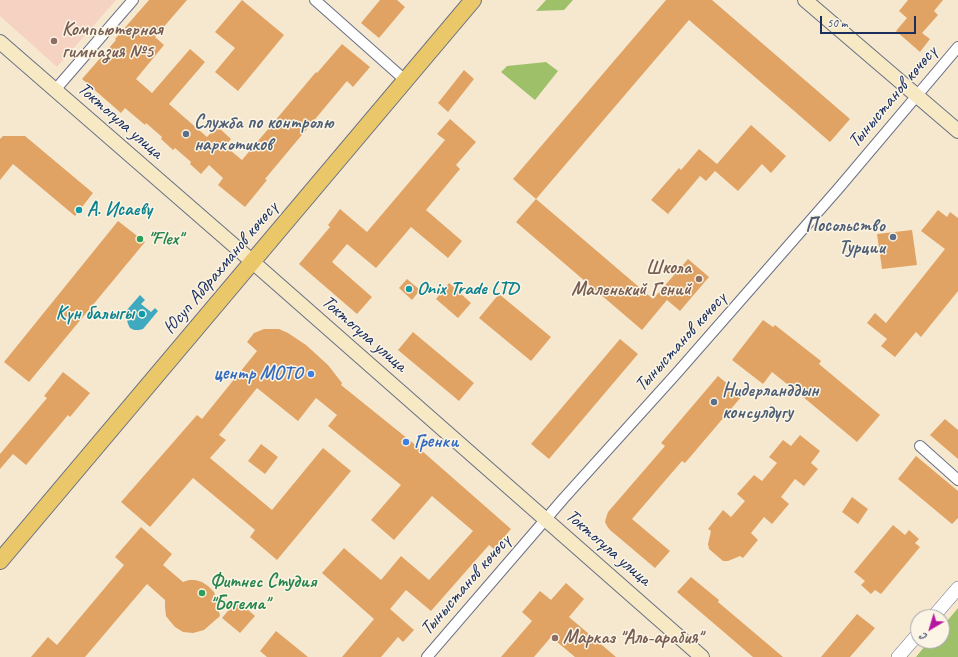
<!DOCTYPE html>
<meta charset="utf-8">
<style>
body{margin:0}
#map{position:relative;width:958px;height:657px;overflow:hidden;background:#f6e8cf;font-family:Caveat,sans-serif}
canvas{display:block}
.north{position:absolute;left:910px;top:609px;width:40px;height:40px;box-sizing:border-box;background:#fcf5e5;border:1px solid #a2a6af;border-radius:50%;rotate:218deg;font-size:11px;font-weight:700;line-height:16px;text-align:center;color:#1b2f5e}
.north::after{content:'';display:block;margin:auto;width:14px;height:18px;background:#b5179e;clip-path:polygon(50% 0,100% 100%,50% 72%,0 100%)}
.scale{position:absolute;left:820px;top:16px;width:96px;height:18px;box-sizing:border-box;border:2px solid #1b2f5e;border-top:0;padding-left:5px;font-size:12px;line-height:14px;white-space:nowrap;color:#1b2f5e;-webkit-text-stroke:3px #fcf5e5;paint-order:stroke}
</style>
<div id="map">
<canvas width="958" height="657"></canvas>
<div class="north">С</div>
<div class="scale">50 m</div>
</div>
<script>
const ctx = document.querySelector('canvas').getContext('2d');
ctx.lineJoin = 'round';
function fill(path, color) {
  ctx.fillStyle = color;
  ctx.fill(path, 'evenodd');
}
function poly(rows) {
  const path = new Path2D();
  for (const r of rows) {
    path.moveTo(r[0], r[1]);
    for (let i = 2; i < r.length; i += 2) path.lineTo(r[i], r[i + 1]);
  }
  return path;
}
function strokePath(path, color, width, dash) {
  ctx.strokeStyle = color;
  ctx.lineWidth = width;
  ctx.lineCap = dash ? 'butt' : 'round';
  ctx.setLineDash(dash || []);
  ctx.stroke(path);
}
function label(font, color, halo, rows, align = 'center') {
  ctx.font = font + ' Caveat,sans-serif';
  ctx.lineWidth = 3;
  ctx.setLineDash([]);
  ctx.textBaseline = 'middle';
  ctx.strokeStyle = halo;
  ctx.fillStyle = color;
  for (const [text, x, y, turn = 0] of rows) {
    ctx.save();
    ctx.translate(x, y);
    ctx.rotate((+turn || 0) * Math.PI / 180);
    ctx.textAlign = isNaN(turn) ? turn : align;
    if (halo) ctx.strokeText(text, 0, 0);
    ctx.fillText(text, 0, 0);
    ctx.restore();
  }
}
const built = poly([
 [0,0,116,0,57,67,0,16]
]);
const green = poly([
 [546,0,573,0,564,10,536,11],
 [546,62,558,71,535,100,501,72,507,66],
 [958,608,958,657,916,657,929,641,942,641,942,627]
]);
const water = poly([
 [140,295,145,300,141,304,151,312,155,308,158,311,143,329,139,330,134,330,130,328,128,324,127,320,127,316,130,312,127,310]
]);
const building = poly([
 [149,0,187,0,155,37,164,45,136,79,152,93,190,49,205,62,169,104,207,137,217,126,231,139,225,146,242,160,316,72,317,73,342,44,370,67,353,87,347,81,265,179,267,180,245,207,218,185,223,178,209,165,201,174,190,164,191,162,175,148,173,150,161,139,162,137,146,123,145,125,125,108,121,113,82,79,116,40,115,39],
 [242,0,284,35,238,91,215,72,235,48,215,32],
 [380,0,397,0,405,7,379,38,361,23],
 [666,0,712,0,850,119,830,142,689,20,536,199,513,179],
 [908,0,943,0,934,11,938,15,922,33,930,39,920,52,896,31,907,18,899,11],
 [464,70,474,79,448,112,438,103],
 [450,119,476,142,456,165,460,169,426,210,462,241,448,258,411,227,376,268,347,244,332,262,372,297,357,314,299,264,330,227,328,225,340,209,367,232,445,140,437,134],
 [751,125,786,156,771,173,762,164,738,191,715,171,706,181,700,176,668,214,651,200,679,168,681,170,699,149,717,164],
 [3,136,25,136,93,193,75,216,13,164,0,180,0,139],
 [536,199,653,299,688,259,709,277,680,311,667,300,642,330,516,222],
 [938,210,947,217,950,212,958,218,958,291,921,337,916,332,895,357,881,346,887,339,867,323,875,313,886,323,945,249,921,231],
 [118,221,145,242,29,382,4,362],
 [912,230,917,265,882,269,877,234],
 [407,279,420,290,412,300,399,288],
 [449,283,471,303,458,318,436,299],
 [499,294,551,337,531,361,479,318],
 [763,320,773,327,775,325,821,361,819,364,880,415,857,442,802,396,772,372,763,384,732,360],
 [264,329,279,329,288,333,306,345,328,365,342,383,341,385,413,443,511,529,494,549,489,545,431,611,406,590,390,609,414,630,403,642,398,637,381,657,342,657,374,619,322,573,344,548,381,580,401,556,429,580,473,531,432,496,394,540,371,520,401,485,328,426,337,415,316,398,298,421,257,388,219,435,226,440,210,458,272,510,323,448,351,471,277,560,250,537,255,530,193,478,150,527,121,502,197,415,202,419,257,351,247,342,254,333],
 [413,332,474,383,459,401,398,350],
 [620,339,638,354,549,459,531,444],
 [63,372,90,393,70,417,68,415,26,465,13,454,0,469,0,454,47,398,44,396],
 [718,376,742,396,685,463,682,461,632,519,670,551,655,568,610,530,607,526,605,522,606,518,608,512,665,446,661,443],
 [945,419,958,430,958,459,930,435],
 [800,435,820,451,811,463,818,469,804,486,795,479,781,497,789,504,772,524,764,517,751,533,758,540,743,558,740,556,728,561,723,561,709,549,708,544,711,531,708,529,723,510,731,517,745,501,737,494,754,475,762,481,777,463,769,457,783,440,791,446],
 [261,444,278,457,265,474,248,461],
 [916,456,958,491,958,518,952,524,898,479],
 [852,497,868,509,858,524,842,512],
 [893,525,905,535,909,530,919,539,915,543,920,547,881,594,875,590,871,594,861,585,865,581,854,572],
 [141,527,172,554,163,565,183,582,189,580,195,580,202,582,208,586,214,592,216,598,220,616,204,630,193,633,183,632,175,627,169,620,166,616,165,607,165,600,147,584,85,657,31,657,48,637,57,645,124,565,115,557],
 [691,577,719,600,718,602,783,657,753,657,677,592],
 [566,583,584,599,569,617,616,657,575,657,551,637,534,657,501,657,532,621,522,612,540,591,551,600],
 [237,600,255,616,240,633,222,618],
 [857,614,875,628,850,657,821,657],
 [276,631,308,657,267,657,260,651]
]);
const minor = poly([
 [315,0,405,80],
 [55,90,133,0],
 [920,446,958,480],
 [427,657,564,498,676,374,838,189,958,47]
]);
const tertiary = poly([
 [933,617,958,588],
 [898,657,918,634]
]);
const secondary = poly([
 [805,0,958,131],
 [0,42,230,242,271,278,702,657]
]);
const primary = poly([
 [0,561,473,0]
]);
const markers = [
 [54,41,4,"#8d6e63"],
 [186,134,4,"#5c6f8a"],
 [79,210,4,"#0f9aa8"],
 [893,237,4,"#5c6f8a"],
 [140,239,4,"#2e9e5b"],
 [699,279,4,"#8d6e63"],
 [409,289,4,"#0f9aa8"],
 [142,314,4,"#0f9aa8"],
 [311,374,4,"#3f7fe0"],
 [714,402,4,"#5c6f8a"],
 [406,442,4,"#3f7fe0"],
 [202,593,4,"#2e9e5b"],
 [555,638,4,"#8d6e63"]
];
const educationNames = [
 ["Компьютерная",62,30],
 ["гимназия №5",62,52],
 ["Школа",691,268,"right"],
 ["Маленький Гений",691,290,"right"],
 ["Марказ \"Аль-арабия\"",563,638]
];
const streetNames = [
 ["Тыныстанов көчөсү",893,97,-50],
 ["Токтогула улица",120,121,41],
 ["Юсуп Абдрахманов көчөсү",221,268,-50],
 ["Токтогула улица",364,334,41],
 ["Тыныстанов көчөсү",681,342,-48],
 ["Токтогула улица",608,548,41],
 ["Тыныстанов көчөсү",466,585,-49]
];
const serviceNames = [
 ["Служба по контролю",194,123],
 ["наркотиков",194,145],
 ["Посольство",885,226,"right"],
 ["Турции",885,248,"right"],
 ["Нидерланддын",722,391],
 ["консулдугу",722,413]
];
const cultureNames = [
 ["А. Исаеву",87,210],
 ["Onix Trade LTD",417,289],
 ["Күн балыгы",134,314,"right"]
];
const leisureNames = [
 ["\"Flex\"",148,239],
 ["Фитнес Студия",210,582],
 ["\"Богема\"",210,604]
];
const shopNames = [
 ["центр МОТО",303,374],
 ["Гренки",414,442,"left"]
];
fill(built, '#f6d2c3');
fill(green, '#9ec069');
fill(water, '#3fa9bf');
fill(building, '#e1a364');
strokePath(minor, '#687086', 12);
strokePath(tertiary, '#687086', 14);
strokePath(secondary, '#687086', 16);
strokePath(primary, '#687086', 18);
strokePath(minor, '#fff', 10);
strokePath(tertiary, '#fff', 13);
strokePath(secondary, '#f7e9c3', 14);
strokePath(primary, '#eac769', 16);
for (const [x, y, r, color] of markers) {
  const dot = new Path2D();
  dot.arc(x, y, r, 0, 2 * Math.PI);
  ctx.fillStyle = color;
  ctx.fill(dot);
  strokePath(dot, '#fcf5e5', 1.5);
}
label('bold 19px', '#785e54', '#fcf5e5', educationNames, 'left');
label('19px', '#1b2f5e', '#fcf5e5', streetNames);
label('bold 19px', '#4e5e75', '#fcf5e5', serviceNames, 'left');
label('bold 19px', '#0d838f', '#fcf5e5', cultureNames, 'left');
label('bold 19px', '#27864d', '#fcf5e5', leisureNames, 'left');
label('bold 19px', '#366cbe', '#fcf5e5', shopNames, 'right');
</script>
